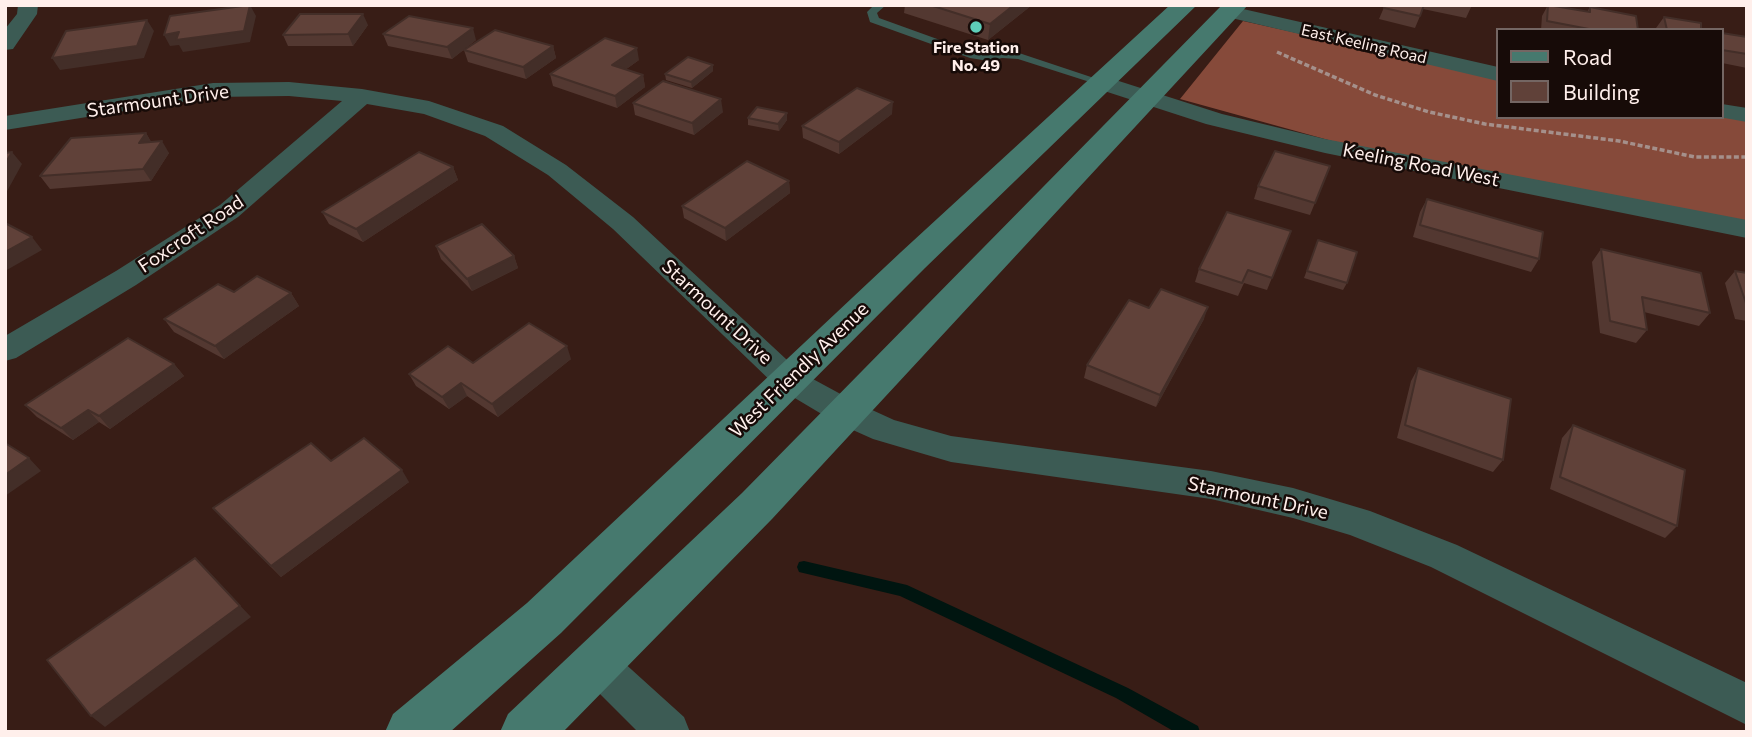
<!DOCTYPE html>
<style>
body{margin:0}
#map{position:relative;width:1752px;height:737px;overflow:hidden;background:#381d16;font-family:Commissioner,sans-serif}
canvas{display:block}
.frame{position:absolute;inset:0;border:7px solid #ffefeb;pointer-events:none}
.legend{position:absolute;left:1496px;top:28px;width:228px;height:91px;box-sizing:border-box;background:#170b08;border:2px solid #746663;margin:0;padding:9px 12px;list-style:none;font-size:21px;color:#ffefeb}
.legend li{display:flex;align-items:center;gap:14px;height:35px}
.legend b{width:35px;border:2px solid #746663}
</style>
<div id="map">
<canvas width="1752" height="737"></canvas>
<div class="frame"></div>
<ul class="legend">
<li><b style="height:9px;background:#46796e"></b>Road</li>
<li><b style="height:19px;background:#604139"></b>Building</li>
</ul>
</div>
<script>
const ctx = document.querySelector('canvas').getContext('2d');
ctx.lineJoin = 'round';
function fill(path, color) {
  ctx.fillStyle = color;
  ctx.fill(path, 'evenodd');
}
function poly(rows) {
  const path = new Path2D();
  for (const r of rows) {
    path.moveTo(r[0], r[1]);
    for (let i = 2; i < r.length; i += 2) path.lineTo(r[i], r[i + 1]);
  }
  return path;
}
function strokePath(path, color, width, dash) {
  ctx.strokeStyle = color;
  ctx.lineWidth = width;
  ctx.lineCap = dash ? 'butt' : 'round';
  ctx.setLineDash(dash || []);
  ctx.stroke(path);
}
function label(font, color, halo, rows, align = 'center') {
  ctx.font = font + ' Commissioner,sans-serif';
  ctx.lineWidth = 5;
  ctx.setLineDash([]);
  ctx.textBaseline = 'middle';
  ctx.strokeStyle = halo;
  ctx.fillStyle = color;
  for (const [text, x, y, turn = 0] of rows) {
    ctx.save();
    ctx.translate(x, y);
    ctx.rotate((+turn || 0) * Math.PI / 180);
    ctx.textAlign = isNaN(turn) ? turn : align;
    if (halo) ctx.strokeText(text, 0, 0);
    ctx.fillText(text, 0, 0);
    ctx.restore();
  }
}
const forest = poly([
 [1243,21,1498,78,1498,117,1722,117,1747,120,1747,221,1332,141,1180,99]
]);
const stream = poly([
 [804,561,907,585,1128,688,1198,726,1200,732,1175,732,1116,698,900,596,799,572,797,567,799,562,804,561]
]);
const path = poly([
 [1277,52,1375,95,1429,112,1485,124,1619,141,1695,157,1747,157]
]);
const service = poly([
 [874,5,886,5,877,13,879,18,976,53,1019,53,1106,82,1096,84,1018,59,1002,58,989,61,970,58,870,22,867,12,874,5]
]);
const minor = poly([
 [18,5,38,5,37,14,13,49,5,50,5,29,17,14,18,5],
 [1230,6,1498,67,1498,81,1223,16,1220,12,1223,8,1230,6],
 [1100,75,1222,114,1325,139,1747,220,1747,238,1325,153,1206,124,1092,87,1089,82,1092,77,1100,75],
 [289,82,362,89,429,101,503,126,566,165,633,217,800,372,859,404,894,420,951,436,1211,471,1293,488,1370,511,1457,545,1747,683,1747,725,1431,567,1350,535,1293,518,1211,499,951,462,873,439,835,422,778,388,613,229,548,175,485,136,424,114,367,104,238,217,136,285,16,358,5,361,5,336,116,271,220,205,342,101,289,96,213,97,5,130,5,116,213,83,289,82],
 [1722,104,1747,108,1747,122,1719,117,1722,117,1722,104],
 [597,645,611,651,684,717,690,732,638,732,583,677,577,664,583,651,597,645]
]);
const secondary = poly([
 [1170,5,1197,5,925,268,561,633,450,732,385,732,393,714,527,603,901,252,1170,5],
 [1222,5,1248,5,772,519,563,732,500,732,508,714,742,493,1222,5]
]);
const wall = poly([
 [905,5,1032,5,988,40,904,13],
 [1385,5,1472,5,1466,18,1423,9,1415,28,1379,19],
 [1548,5,1587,12,1590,7,1638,30,1541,30,1542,16],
 [1664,17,1701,29,1707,30,1657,30,1656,28],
 [368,25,353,46,288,46,283,35],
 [1722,33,1747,37,1747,68,1722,63],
 [383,34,476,40,452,59,388,46],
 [553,46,556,58,526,79,468,62,464,50],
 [639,60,625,70,643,75,645,87,617,108,553,86,550,74],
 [713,71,692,88,666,80,665,74],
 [633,103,723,112,694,135,635,115],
 [787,113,787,120,779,131,748,125,748,118],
 [892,114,839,154,803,138,802,126],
 [146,133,151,142,169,153,151,181,50,189,40,176],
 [1330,166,1310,215,1254,199,1258,186],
 [453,167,458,180,363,242,329,224,322,212],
 [789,181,790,193,726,241,684,218,682,206],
 [1427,199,1539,259,1531,272,1413,237,1420,212],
 [1291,231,1267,290,1244,283,1238,296,1195,282,1199,269],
 [1318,240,1347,283,1343,290,1304,278],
 [436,246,514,256,518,268,472,291,441,259],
 [1601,249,1710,313,1699,326,1644,312,1647,330,1636,343,1600,333,1592,262],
 [1735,271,1747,273,1747,321,1735,319,1725,283],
 [291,293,299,306,224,359,174,332,164,319],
 [1149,308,1204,319,1156,407,1084,378,1087,365],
 [571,359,498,417,467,396,449,409,416,386,409,374,473,363],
 [174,364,184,376,110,429,99,422,73,440,37,417,25,405],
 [1418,368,1503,460,1493,472,1397,438,1411,381],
 [1573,425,1677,526,1665,538,1550,489,1562,438],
 [331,461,409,482,281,577,224,520,213,508]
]);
const shadedWall = poly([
 [250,5,256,16,250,42,183,52,179,45,170,46,164,35,179,32],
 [1014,5,1032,5,988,40,990,24],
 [363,14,368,25,353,46,348,34],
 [147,20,154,31,144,58,60,70,52,58],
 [473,28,476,40,452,59,447,47],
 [553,46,556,58,526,79,523,67],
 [637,48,639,60,615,77,612,65],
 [713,65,713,71,692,88,691,82],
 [643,75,645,87,617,108,615,96],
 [721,99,723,112,694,135,692,123],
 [893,102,892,114,839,154,839,142],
 [787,113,787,120,779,131,778,124],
 [146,133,153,145,139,143],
 [162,141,169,153,151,181,143,169],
 [12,152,22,164,5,195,5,164],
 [453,167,458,180,363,242,356,229],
 [789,181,790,193,726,241,725,228],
 [32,237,42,250,5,271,5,252],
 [514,256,518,268,472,291,467,279],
 [291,293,299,306,224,359,215,346],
 [1208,307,1204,319,1156,407,1160,395],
 [567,346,571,359,498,417,492,404],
 [174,364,184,376,110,429,99,416],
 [461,383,467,396,449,409,442,397],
 [88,410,99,422,73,440,61,428],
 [29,458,41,471,5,496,5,475],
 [402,470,409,482,281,577,271,566],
 [195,558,251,617,105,727,91,716]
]);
const building = poly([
 [250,5,244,31,176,40,179,32,164,35,170,16,250,5],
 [930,5,1014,5,990,24,930,5],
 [1385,5,1424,5,1420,16,1384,8,1385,5],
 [1548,5,1590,12,1590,7,1636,16,1638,30,1594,30,1547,21,1548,5],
 [300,14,363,14,348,34,283,35,300,14],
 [409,16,473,28,447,47,383,34,409,16],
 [1664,17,1701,23,1701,29,1707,30,1667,30,1664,17],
 [147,20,137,46,52,58,66,31,147,20],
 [495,30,553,46,523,67,464,50,495,30],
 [1722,33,1747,37,1747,54,1722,50,1722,33],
 [605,38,637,48,612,65,643,75,615,96,550,74,605,38],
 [688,57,713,65,691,82,665,74,688,57],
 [663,81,721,99,692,123,633,103,663,81],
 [857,88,893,102,839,142,802,126,857,88],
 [757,107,787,113,778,124,748,118,757,107],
 [146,133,139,143,162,141,143,169,40,176,71,138,146,133],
 [1275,151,1330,166,1315,203,1258,186,1275,151],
 [12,152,5,164,5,153,12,152],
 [419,152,453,167,356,229,322,212,419,152],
 [747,161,789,181,725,228,682,206,747,161],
 [1427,199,1543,232,1539,259,1420,225,1427,199],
 [1227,212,1291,231,1272,278,1248,270,1242,283,1199,269,1227,212],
 [5,223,32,237,5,252,5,223],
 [482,224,514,256,467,279,436,246,482,224],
 [1318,240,1357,252,1347,283,1307,271,1318,240],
 [1601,249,1701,273,1710,313,1642,297,1647,330,1610,321,1601,249],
 [1735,271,1747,273,1747,306,1735,271],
 [257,276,291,293,215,346,164,319,218,284,234,292,257,276],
 [1161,289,1208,307,1160,395,1087,365,1129,300,1149,308,1161,289],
 [529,323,567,346,492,404,461,383,442,397,409,374,448,346,473,363,529,323],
 [128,338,174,364,99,416,88,410,61,428,25,405,128,338],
 [1418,368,1511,399,1503,460,1405,425,1418,368],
 [1573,425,1685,470,1677,526,1560,477,1573,425],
 [364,438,402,470,271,566,213,508,311,443,331,461,364,438],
 [5,443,29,458,5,475,5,443],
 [195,558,240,606,91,716,47,660,195,558]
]);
const markers = [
 [976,27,7,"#5eceb8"]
];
const farStreetnames = [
 ["East Keeling Road",1364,44,13]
];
const farPoinames = [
 ["Fire Station",976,48],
 ["No. 49",976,66]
];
const streetNames = [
 ["Starmount Drive",158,101,-8],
 ["Keeling Road West",1421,165,11],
 ["Foxcroft Road",191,234,-34],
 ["Starmount Drive",717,312,43],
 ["West Friendly Avenue",799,370,-44],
 ["Starmount Drive",1258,498,12]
];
fill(forest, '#864a3a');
fill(stream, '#001510');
strokePath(path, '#a5908b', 3.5, [5, 2.5]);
fill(service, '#3c5b54');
fill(minor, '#3c5b54');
fill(secondary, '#46796e');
fill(wall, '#533831');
fill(shadedWall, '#432e28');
fill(building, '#604139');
strokePath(building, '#432e28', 2);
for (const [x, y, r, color] of markers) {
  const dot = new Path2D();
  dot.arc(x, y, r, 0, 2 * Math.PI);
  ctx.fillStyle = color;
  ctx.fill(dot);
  strokePath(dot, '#170b08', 2.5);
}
label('16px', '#ffefeb', '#170b08', farStreetnames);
label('bold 16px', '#ffefeb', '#170b08', farPoinames);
label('19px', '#ffefeb', '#170b08', streetNames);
</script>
